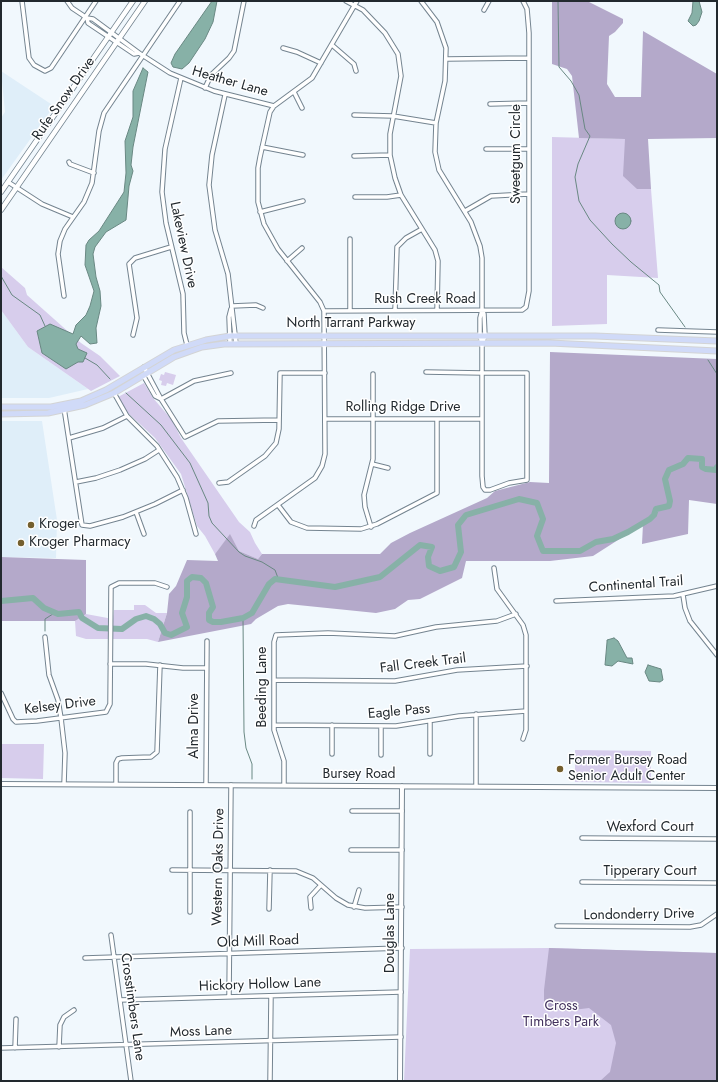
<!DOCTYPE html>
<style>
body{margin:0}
#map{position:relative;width:718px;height:1082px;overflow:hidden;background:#f1f8fd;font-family:Jost,sans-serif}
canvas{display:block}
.frame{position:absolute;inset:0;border:2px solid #22292e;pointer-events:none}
</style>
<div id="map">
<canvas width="718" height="1082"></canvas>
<div class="frame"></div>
</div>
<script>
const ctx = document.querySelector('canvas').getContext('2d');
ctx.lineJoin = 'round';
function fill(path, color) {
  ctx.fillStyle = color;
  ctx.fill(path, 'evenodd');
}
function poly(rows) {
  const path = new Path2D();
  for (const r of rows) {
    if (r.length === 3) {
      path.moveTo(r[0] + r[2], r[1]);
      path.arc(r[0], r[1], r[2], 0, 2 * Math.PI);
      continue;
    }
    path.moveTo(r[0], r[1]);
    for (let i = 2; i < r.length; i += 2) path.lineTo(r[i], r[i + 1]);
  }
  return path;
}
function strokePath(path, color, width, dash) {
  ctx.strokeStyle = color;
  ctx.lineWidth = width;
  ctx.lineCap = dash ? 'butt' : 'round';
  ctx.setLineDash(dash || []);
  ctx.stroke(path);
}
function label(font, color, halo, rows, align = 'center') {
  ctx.font = font + ' Jost,sans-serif';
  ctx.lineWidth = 3;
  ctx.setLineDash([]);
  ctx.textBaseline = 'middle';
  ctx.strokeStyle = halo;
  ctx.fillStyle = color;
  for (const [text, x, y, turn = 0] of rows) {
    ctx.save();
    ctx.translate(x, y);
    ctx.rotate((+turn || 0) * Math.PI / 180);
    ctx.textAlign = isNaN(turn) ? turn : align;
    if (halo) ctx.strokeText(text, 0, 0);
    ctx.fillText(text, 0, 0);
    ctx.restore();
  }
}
const built = poly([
 [1,71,54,106,1,180,1,118,5,112],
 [1,310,28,347,88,389,49,398,1,398],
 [1,421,42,421,57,520,56,558,1,557]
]);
const green = poly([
 [552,137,625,139,637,189,651,189,658,278,607,275,607,324,552,326],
 [1,267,25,288,27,295,81,343,100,356,120,376,91,391,28,347,1,310],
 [165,372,176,375,173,385,167,383,166,386,161,385,162,381,159,380,161,374,164,375],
 [144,383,153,398,172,420,181,438,239,522,250,532,255,543,262,554,258,559,239,551,230,535,215,554,205,536,197,526,181,474,155,438,128,413,118,397],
 [134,605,145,605,156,613,167,613,158,642,147,639,86,639,76,636,75,621,77,618,86,614,113,619,114,610,134,610],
 [1,744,44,744,43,779,1,778],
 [575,750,651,751,651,783,575,782],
 [549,948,717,953,717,1081,404,1081,410,949]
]);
const forest = poly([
 [552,1,587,1,623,19,623,23,615,32,609,36,607,84,615,97,641,97,643,31,717,74,717,138,648,139,651,189,637,189,623,176,625,139,579,138,572,76,567,69,552,64],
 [550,352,717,359,717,504,689,500,688,534,642,544,643,524,593,556,550,561,466,561,462,578,420,599,408,600,395,609,376,613,288,604,278,606,256,619,251,624,158,642,167,613,169,594,176,586,187,560,218,561,215,554,230,534,239,551,258,559,262,554,380,554,391,543,410,533,487,498,495,491,530,482,549,483],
 [1,557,86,560,86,614,75,621,1,621],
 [549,948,717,953,717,1081,600,1081,610,1072,616,1043,611,1025,589,1008,565,1011,544,1007,544,990]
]);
const water = poly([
 [212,1,217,1,213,22,205,39,189,63,182,69,173,67,171,63,175,54,212,1],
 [693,1,699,1,702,12,699,21,696,25,693,26,688,21,692,13,693,1],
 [143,68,148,72,133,147,131,165,133,171,129,186,126,220,106,232,95,247,93,254,96,277,100,291,101,306,96,328,97,343,90,344,81,336,76,344,78,349,87,353,83,362,78,362,66,369,42,353,37,331,50,324,73,334,76,325,86,315,90,306,94,291,85,265,86,245,89,240,99,231,124,192,126,173,125,141,133,117,133,91,143,68],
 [623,221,8],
 [614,638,618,641,627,658,632,658,633,664,618,661,612,666,605,665,607,642,607,640,614,638],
 [648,665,661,669,663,680,660,682,649,681,645,672,648,665]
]);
const stream = poly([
 [558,1,559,67,571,81,579,95,585,129,590,136,578,164,575,177,579,201,590,220,612,244,631,262,659,285,660,292,685,327],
 [1,276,12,295,40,315,45,326],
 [85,358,97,365,110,379],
 [708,360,717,374],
 [126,393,161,425,190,463,208,503,209,516,212,523,239,552,245,556,262,562,275,570,278,578],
 [243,618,244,732,246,748,252,764,252,779],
 [45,631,45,619,56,612]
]);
const river = poly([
 [1,601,33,598,44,608,58,614,79,612,82,618,98,628,122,629,136,619,146,616,154,619,160,624,165,633,171,635,187,627,182,613,187,597,187,581,192,577,201,578,206,583,213,607,209,613,209,620,213,622,221,622,243,618,252,613,269,584,275,579,335,587,380,577,420,545,432,547,428,557,429,566,440,571,454,567,461,552,458,525,466,515,519,499,537,503,543,519,537,536,543,551,580,551,596,542,613,539,628,532,650,519,654,515,656,509,669,506,670,501,665,479,669,470,683,464,688,458,702,459,702,467,706,469,716,470,717,467]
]);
const minor = poly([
 [22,1,29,58,34,65,45,71,51,68,96,1],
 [67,1,72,8,87,18,93,19,139,53,170,73,214,91,274,106],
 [346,1,363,10,385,33,398,54,401,76,390,134,390,155,395,178,401,195,435,250,438,261,437,310],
 [421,1,437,22,446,48,445,81,436,123,435,152,439,170,471,222,480,246,482,258,482,310,484,314,485,336,482,343],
 [484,10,489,1],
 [87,18,88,23,134,54,139,53],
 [332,45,354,64,356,71],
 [283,48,297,52,321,63],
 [447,59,529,58],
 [181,78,165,149,162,192,166,223,183,294,184,333,187,345],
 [205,88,211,75,229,58,234,51,244,1],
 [294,92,302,108],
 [225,95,212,155,209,185,215,230,228,274,236,343],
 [490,104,528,103],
 [354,115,393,116,436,123],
 [262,147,303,155],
 [486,149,529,149],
 [354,156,390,155],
 [69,162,70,164,94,173],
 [8,182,42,204,73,217],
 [355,197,387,197,401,195],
 [465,211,491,196,528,194],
 [260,212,303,201],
 [287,261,302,248],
 [64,296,58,254,60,241,65,229,84,202,92,183,99,131,104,113,180,1],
 [232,306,256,305,263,308],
 [395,310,397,247,406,238,422,229],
 [324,311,522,310,526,307,529,291,529,33,527,9,523,1],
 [350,311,350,239],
 [658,330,717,332],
 [133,335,137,318,129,264,135,258,171,247],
 [230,343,229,317,231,309],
 [144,367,161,399,185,437,218,421,279,420],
 [426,372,482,373,527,373,527,480,509,483,490,490,485,490,483,487,482,476,482,343,480,336,480,318,482,310],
 [143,375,155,396,161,399],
 [114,393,127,416,157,446,177,477,186,498,196,534],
 [161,399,194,381,231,373],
 [64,408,82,525,90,526,123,517,155,504,183,490],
 [325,419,482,419],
 [69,438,103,428,127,416],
 [372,464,388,468],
 [76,482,96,478,120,470,145,459,159,450],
 [219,483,228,482,265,456,276,443,279,429,280,373,325,373],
 [278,505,291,522,307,528,361,529,377,524,437,493,437,419],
 [136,512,144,534],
 [254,526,256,520,315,478,322,466,325,454,324,311,320,302,278,249,264,224,258,202,258,168,260,157,270,112,274,106,312,78,357,1],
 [371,527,365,507,364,495,373,459,373,374],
 [494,568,497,589,523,625,526,635,526,730,523,739],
 [683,595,685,608,690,621,717,655],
 [556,601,674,596,717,586],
 [45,637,49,675,58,700,61,718,65,753,64,784],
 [110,664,146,664,183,668,206,668],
 [274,680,395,681,457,670,527,666],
 [1,693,13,719,16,722,37,721,106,712,110,704,111,587,119,583,155,583,167,587],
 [476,714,476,786],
 [430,721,430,754],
 [274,725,396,726,459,716,526,711],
 [381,727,381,755],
 [332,754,332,725],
 [116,784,116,763,118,759,122,758,151,757,157,752,160,665],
 [206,784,207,641],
 [284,785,284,761,274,730,274,642,276,635,328,633,395,636,436,627,497,621,516,614],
 [352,811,402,811],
 [582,838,717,839],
 [351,850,402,850],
 [172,870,296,871,313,878,336,898,348,905,365,908,402,907],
 [582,882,717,883],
 [354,907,359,890],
 [311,908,310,897,321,885],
 [269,909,270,870],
 [190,912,190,812],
 [557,926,690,927,701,925,717,914],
 [111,935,131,1081],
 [85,958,402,948],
 [229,997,231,785],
 [120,1000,401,992],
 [59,1047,60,1025,64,1017,74,1010],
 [1,1048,401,1037],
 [15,1048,16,1019],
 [270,1081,271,996]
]);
const tertiary = poly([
 [1,784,717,788],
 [400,1081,402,786]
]);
const secondary = poly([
 [1,192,133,1],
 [1,210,145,1]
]);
const primary = poly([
 [1,407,51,407,81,401,106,390,174,350,206,340,230,336,595,336,717,341],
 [1,414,48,413,85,405,114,393,174,357,202,347,224,344,550,343,717,351]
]);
const markers = [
 [31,525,4,"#745f2e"],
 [21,543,4,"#745f2e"],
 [560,769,4,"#745f2e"]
];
const streetNames = [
 ["Heather Lane",230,82,16],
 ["Rufe Snow Drive",64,99,-55],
 ["Sweetgum Circle",517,154,-90],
 ["Lakeview Drive",183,245,78],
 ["Rush Creek Road",425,300],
 ["North Tarrant Parkway",351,324],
 ["Rolling Ridge Drive",403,408],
 ["Continental Trail",636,585,-4],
 ["Fall Creek Trail",423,664,-7],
 ["Beeding Lane",263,687,-90],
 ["Kelsey Drive",60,706,-7],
 ["Eagle Pass",399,712,-5],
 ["Alma Drive",195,726,-90],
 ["Bursey Road",359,775],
 ["Wexford Court",650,828],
 ["Western Oaks Drive",219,867,-89],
 ["Tipperary Court",650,872],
 ["Londonderry Drive",639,915,-1],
 ["Douglas Lane",391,933,-90],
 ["Old Mill Road",258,942,-2],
 ["Hickory Hollow Lane",260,985,-2],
 ["Crosstimbers Lane",132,1007,82],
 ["Moss Lane",201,1032,-2]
];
const poiNames = [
 ["Kroger",39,525],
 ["Kroger Pharmacy",29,543],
 ["Former Bursey Road",568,761],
 ["Senior Adult Center",568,777]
];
const parkNames = [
 ["Cross",561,1007],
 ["Timbers Park",561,1023]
];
fill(built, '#dfeef9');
fill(green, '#d7cdec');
fill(forest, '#b4a9ca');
fill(water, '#87b1a7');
strokePath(water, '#698883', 1);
strokePath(stream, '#698883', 1);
strokePath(river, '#87b1a7', 6);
strokePath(minor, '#748490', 5.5);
strokePath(tertiary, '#748490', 6);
strokePath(secondary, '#748490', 6);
strokePath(primary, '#d3d4d5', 7);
strokePath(minor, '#fff', 3.5);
strokePath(tertiary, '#fff', 4);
strokePath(secondary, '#fff', 4.5);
strokePath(primary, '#d0daf8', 5);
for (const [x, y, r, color] of markers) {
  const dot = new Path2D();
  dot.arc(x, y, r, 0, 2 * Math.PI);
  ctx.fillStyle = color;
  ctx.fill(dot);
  strokePath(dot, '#fff', 1.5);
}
label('14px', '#22292e', '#fff', streetNames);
label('14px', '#22292e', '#fff', poiNames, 'left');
label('14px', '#42315d', '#fff', parkNames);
</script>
